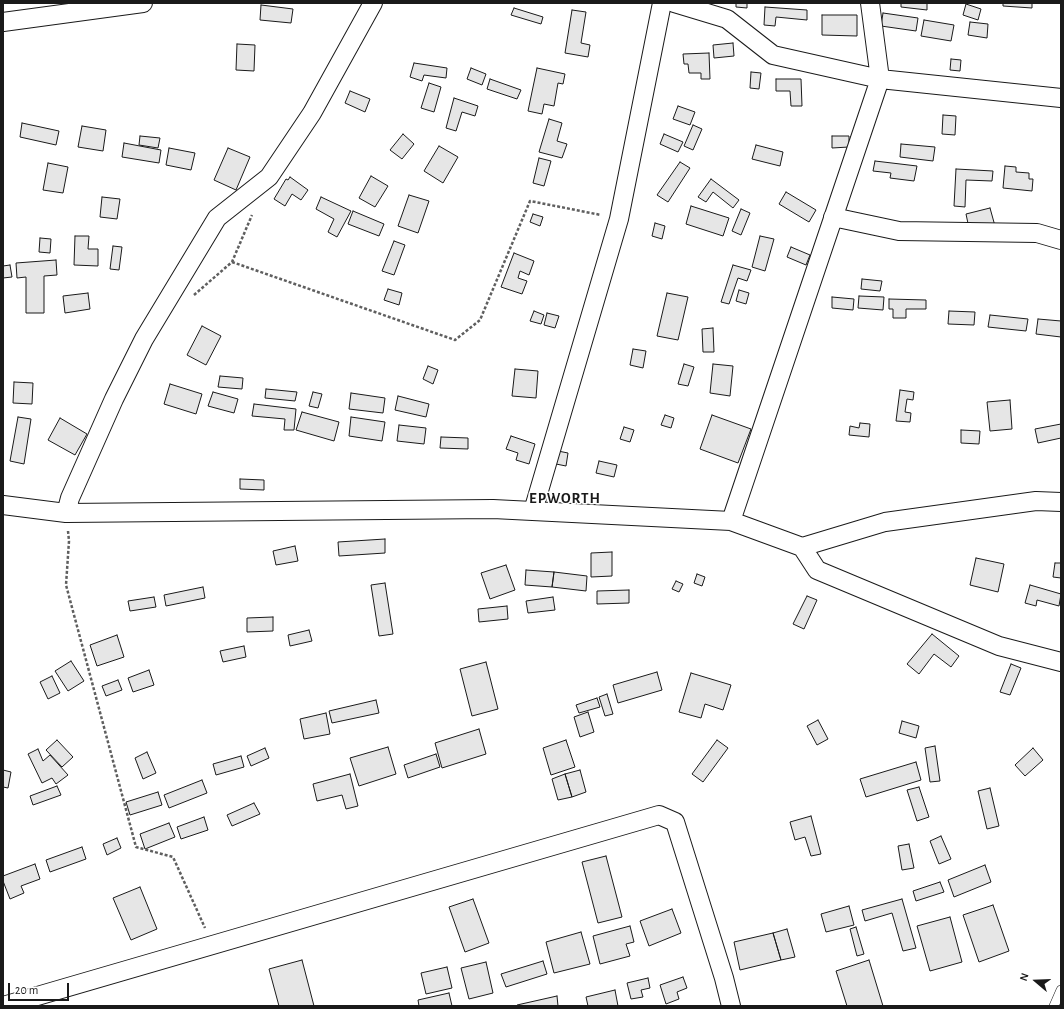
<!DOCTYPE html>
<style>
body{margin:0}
#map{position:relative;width:1064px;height:1009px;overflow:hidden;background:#fff;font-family:"Alegreya Sans",sans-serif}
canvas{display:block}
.frame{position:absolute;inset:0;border:4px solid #1a1a1a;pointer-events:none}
.north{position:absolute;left:1016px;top:961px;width:40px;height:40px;-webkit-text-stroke:3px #fff;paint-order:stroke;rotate:289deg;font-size:11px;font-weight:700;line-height:16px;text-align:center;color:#1a1a1a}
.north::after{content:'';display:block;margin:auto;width:14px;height:18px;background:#1a1a1a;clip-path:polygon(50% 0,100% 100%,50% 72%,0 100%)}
.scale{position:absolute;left:8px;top:983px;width:61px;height:18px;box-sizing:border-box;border:2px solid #1a1a1a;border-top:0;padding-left:5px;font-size:12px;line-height:14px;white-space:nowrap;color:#1a1a1a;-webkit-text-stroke:3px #fff;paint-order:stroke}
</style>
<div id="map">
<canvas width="1064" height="1009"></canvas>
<div class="frame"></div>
<div class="north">N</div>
<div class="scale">20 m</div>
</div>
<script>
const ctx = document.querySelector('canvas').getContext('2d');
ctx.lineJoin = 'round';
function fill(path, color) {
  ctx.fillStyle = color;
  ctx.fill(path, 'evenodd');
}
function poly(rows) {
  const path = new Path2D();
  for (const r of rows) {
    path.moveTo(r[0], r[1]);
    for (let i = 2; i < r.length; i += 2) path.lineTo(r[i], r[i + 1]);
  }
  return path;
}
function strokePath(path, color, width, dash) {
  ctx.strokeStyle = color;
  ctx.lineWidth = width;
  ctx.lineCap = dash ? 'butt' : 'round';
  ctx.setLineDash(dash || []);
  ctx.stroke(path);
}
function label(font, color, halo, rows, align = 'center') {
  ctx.font = font + ' "Alegreya Sans",sans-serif';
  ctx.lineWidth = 3;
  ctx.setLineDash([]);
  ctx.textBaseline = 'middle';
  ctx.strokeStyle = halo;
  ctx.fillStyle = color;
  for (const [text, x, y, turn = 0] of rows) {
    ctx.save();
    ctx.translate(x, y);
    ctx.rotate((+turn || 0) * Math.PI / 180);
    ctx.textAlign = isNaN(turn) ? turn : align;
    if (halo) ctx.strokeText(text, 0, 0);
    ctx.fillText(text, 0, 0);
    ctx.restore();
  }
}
const building = poly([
 [736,3,747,3,747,8,736,7,736,3],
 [901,3,927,3,927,10,901,7,901,3],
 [1003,3,1032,3,1032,8,1003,6,1003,3],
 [966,4,981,9,978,20,963,15,966,4],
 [261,5,293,9,291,23,260,20,261,5],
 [765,7,807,10,807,20,776,17,775,26,764,25,765,7],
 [514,8,543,17,541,24,511,15,514,8],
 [572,10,586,12,581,43,590,45,588,57,565,53,572,10],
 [883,13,918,18,916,31,881,26,883,13],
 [822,15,857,15,857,36,822,35,822,15],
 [924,20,954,25,951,41,921,36,924,20],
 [970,22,988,24,987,38,968,35,970,22],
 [733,43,734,56,714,58,713,45,733,43],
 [237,44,255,45,254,71,236,70,237,44],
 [709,53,710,79,701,79,701,73,689,73,688,64,684,64,683,54,709,53],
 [951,59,961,60,960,71,950,70,951,59],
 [414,63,447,68,446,78,424,75,422,81,410,77,414,63],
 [471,68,486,74,482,85,467,79,471,68],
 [537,68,565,74,563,84,558,83,554,106,544,104,542,114,528,111,537,68],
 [751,72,761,73,759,89,750,88,751,72],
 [490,79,521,90,517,99,487,89,490,79],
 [776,79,801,79,802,106,791,106,790,91,776,91,776,79],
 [429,83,441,87,434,112,421,108,429,83],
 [350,91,370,99,365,112,345,103,350,91],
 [454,98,478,106,475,116,462,112,456,131,446,128,454,98],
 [678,106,695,112,690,125,673,119,678,106],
 [943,115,956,116,955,135,942,134,943,115],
 [549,119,562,123,557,141,567,144,562,158,539,152,549,119],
 [22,123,59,131,56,145,20,137,22,123],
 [693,125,702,129,693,150,684,146,693,125],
 [82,126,106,130,103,151,78,147,82,126],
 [403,134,414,144,402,159,390,150,403,134],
 [664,134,683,142,678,152,660,144,664,134],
 [140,136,160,138,158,148,139,145,140,136],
 [832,136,849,136,849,147,832,148,832,136],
 [124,143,161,150,159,163,122,157,124,143],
 [901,144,935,147,933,161,900,157,901,144],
 [756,145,783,152,780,166,752,159,756,145],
 [439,146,458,157,443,183,424,171,439,146],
 [169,148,195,153,191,170,166,165,169,148],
 [228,148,250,157,236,190,214,180,228,148],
 [539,158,551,161,544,186,533,183,539,158],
 [875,161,917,166,914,181,890,178,891,173,873,171,875,161],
 [680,162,690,168,668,202,657,195,680,162],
 [48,163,68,167,63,193,43,190,48,163],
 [1005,166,1016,167,1016,172,1029,173,1029,179,1033,179,1032,191,1003,188,1005,166],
 [956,169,993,171,992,181,966,180,965,207,954,206,956,169],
 [371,176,388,186,375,207,359,198,371,176],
 [290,177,308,190,301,200,292,194,285,206,274,199,286,179,288,180,290,177],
 [711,179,739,200,733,208,713,192,706,202,698,197,711,179],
 [786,192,816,210,809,222,779,204,786,192],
 [409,195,429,201,418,233,398,226,409,195],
 [102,197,120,199,117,219,100,217,102,197],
 [321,197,351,211,337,237,328,232,334,219,316,209,321,197],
 [691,206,729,218,723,236,686,224,691,206],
 [990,208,995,226,970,233,966,214,990,208],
 [741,209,750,213,741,235,732,231,741,209],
 [353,211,384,224,379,236,348,224,353,211],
 [533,214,543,217,540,226,530,222,533,214],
 [655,223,665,226,662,239,652,236,655,223],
 [75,236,89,236,88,249,98,249,98,266,74,265,75,236],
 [760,236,774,239,765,271,752,267,760,236],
 [40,238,51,239,50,253,39,252,40,238],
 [394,241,405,245,394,275,382,271,394,241],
 [113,246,122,247,119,270,110,269,113,246],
 [791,247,810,255,806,265,787,257,791,247],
 [514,253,534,261,529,275,520,271,518,278,527,281,522,294,501,287,514,253],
 [56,260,57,275,44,276,44,313,26,313,26,277,17,278,16,263,56,260],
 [10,265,12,277,3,278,3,266,10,265],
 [733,265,751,270,747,281,738,278,729,304,721,302,733,265],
 [862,279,882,281,880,291,861,289,862,279],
 [388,289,402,293,399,305,384,300,388,289],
 [739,290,749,293,746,304,736,301,739,290],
 [88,293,90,309,65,313,63,296,88,293],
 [667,293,688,297,678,340,657,336,667,293],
 [859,296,884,297,883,310,858,308,859,296],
 [832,297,854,299,853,310,832,308,832,297],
 [889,299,926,300,926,309,906,309,906,318,893,318,893,309,889,309,889,299],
 [534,311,544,315,541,324,530,321,534,311],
 [949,311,975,312,974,325,948,324,949,311],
 [547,313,559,316,555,328,544,325,547,313],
 [990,315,1028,319,1026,331,988,327,990,315],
 [1038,319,1061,321,1061,337,1036,334,1038,319],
 [202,326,221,336,206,365,187,355,202,326],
 [713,328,714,352,703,352,702,329,713,328],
 [633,349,646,351,643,368,630,365,633,349],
 [684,364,694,367,688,386,678,384,684,364],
 [713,364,733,366,730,396,710,393,713,364],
 [428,366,438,370,433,384,423,379,428,366],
 [515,369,538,371,536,398,512,396,515,369],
 [220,376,243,378,242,389,218,387,220,376],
 [14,382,33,383,32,404,13,403,14,382],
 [170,384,202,394,196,414,164,404,170,384],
 [266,389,297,392,295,401,265,398,266,389],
 [900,390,914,392,913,400,907,399,905,412,911,413,910,422,896,421,900,390],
 [213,392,238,399,234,413,208,406,213,392],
 [313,392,322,394,318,408,309,406,313,392],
 [351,393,385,398,383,413,349,409,351,393],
 [398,396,429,404,426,417,395,410,398,396],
 [1010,400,1012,429,990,431,987,402,1010,400],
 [254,404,296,409,294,430,284,430,285,419,252,416,254,404],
 [302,412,339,422,334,441,296,430,302,412],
 [665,415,674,418,671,428,661,425,665,415],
 [712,415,751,429,738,463,700,449,712,415],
 [18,417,31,419,24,464,10,461,18,417],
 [351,417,385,422,382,441,349,436,351,417],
 [60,418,87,434,75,455,48,440,60,418],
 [860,423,870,424,869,437,849,435,850,426,859,428,860,423],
 [1061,424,1061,438,1038,443,1035,429,1061,424],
 [399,425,426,428,424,444,397,441,399,425],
 [624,427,634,430,630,442,620,439,624,427],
 [961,430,980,431,979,444,961,443,961,430],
 [511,436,535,444,529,464,516,460,518,453,506,449,511,436],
 [441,437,468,438,468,449,440,448,441,437],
 [558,451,568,453,566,466,556,464,558,451],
 [599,461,617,465,614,477,596,473,599,461],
 [240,479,264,480,264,490,240,489,240,479],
 [385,539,385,553,339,556,338,542,385,539],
 [295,546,298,561,276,565,273,551,295,546],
 [612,552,612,576,591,577,591,553,612,552],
 [976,558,1004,564,998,592,970,585,976,558],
 [1055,563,1061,563,1061,578,1053,577,1055,563],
 [506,565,515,590,490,599,481,573,506,565],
 [526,570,554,572,552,587,525,585,526,570],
 [554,572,587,576,586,591,552,587,554,572],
 [697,574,705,577,702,586,694,583,697,574],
 [676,581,683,584,679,592,672,589,676,581],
 [385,583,393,634,379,636,371,585,385,583],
 [1030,585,1061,594,1059,606,1037,600,1036,606,1025,603,1030,585],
 [203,587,205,598,166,606,164,595,203,587],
 [629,590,629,603,597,604,597,591,629,590],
 [807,596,817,600,804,629,793,624,807,596],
 [154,597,156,607,130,611,128,601,154,597],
 [553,597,555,610,528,613,526,601,553,597],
 [507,606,508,619,479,622,478,609,507,606],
 [273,617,273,631,247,632,247,618,273,617],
 [309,630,312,641,290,646,288,635,309,630],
 [932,634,959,656,951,667,934,654,919,674,907,664,932,634],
 [117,635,124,657,97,666,90,645,117,635],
 [244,646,246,657,223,662,220,651,244,646],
 [71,661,84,681,68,691,55,671,71,661],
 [486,662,498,709,472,716,460,669,486,662],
 [1011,664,1021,668,1010,695,1000,692,1011,664],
 [149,670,154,685,133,692,128,678,149,670],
 [657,672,662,690,618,703,613,685,657,672],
 [691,673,731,685,723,710,705,704,701,718,679,712,691,673],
 [52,676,60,693,48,699,40,682,52,676],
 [118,680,122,690,106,696,102,686,118,680],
 [607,694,613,714,605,716,599,697,607,694],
 [597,698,600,707,579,713,576,705,597,698],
 [376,700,379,713,332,723,329,711,376,700],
 [588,712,594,732,580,737,574,717,588,712],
 [326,713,330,734,304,739,300,719,326,713],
 [818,720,828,739,817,745,807,726,818,720],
 [902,721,919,726,916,738,899,733,902,721],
 [479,729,486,754,442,768,435,743,479,729],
 [57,740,73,757,62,767,46,750,57,740],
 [566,740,575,767,551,775,543,748,566,740],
 [717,740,728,748,703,782,692,774,717,740],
 [935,746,940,781,930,782,925,748,935,746],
 [388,747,396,774,359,786,350,758,388,747],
 [265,748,269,758,251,766,247,756,265,748],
 [1033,748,1043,760,1025,776,1015,765,1033,748],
 [38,749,43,761,50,755,68,775,56,784,52,778,42,783,28,754,38,749],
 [147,752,156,773,143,779,135,758,147,752],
 [436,754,440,767,408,778,404,765,436,754],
 [241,756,244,767,216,775,213,764,241,756],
 [916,762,921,780,866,797,860,779,916,762],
 [3,770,11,772,8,788,3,787,3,770],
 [580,770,586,792,572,797,565,774,580,770],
 [350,774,358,806,346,809,342,795,317,801,313,784,350,774],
 [565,774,572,797,558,800,552,779,565,774],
 [202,780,207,793,169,808,164,795,202,780],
 [57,786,61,795,33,805,30,796,57,786],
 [919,787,929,817,917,821,907,790,919,787],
 [990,788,999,826,987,829,978,791,990,788],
 [158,792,162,805,130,815,126,802,158,792],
 [254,803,260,814,232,826,227,815,254,803],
 [811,816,821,854,811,856,805,837,795,840,790,822,811,816],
 [204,817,208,830,181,839,177,827,204,817],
 [169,823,175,837,145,849,140,834,169,823],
 [941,836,951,859,939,864,930,841,941,836],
 [117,838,121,848,107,855,103,844,117,838],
 [909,844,914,868,902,870,898,846,909,844],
 [82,847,86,859,50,872,46,860,82,847],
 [606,856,622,917,598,923,582,862,606,856],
 [35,864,40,879,21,886,24,893,10,899,3,881,3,876,35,864],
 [985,865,991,882,954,897,948,880,985,865],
 [940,882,944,892,916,901,913,891,940,882],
 [140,887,157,929,131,940,113,898,140,887],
 [473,899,489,943,465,952,449,907,473,899],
 [902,899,916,948,903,951,892,913,865,921,862,910,902,899],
 [993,905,1009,951,979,962,963,915,993,905],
 [849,906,854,925,826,932,821,914,849,906],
 [672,909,681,933,649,946,640,921,672,909],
 [950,917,962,962,930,971,917,926,950,917],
 [630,926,634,942,626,944,630,956,600,964,593,936,630,926],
 [856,927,864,954,857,956,850,929,856,927],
 [787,929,795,957,781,960,773,933,787,929],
 [581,932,590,964,554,973,546,942,581,932],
 [773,933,781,960,740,970,734,942,773,933],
 [302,960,314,1006,279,1006,269,969,302,960],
 [869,960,883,1006,847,1006,836,971,869,960],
 [543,961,547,974,506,987,501,974,543,961],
 [486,962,493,993,469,999,461,968,486,962],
 [447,967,452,988,426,994,421,973,447,967],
 [683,977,687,988,677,992,679,999,666,1004,660,985,683,977],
 [648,978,650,988,641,990,643,997,631,999,627,983,648,978],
 [615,990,618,1006,588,1006,586,997,615,990],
 [449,993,452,1006,419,1006,418,1000,449,993],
 [557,996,558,1006,517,1006,517,1005,557,996]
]);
const path = poly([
 [232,262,455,340,480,320,530,201,601,215],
 [194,295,232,262,252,215],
 [68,531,69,541,66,585,136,847,173,857,205,928]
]);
const service = poly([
 [1054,1006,1061,990]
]);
const minor = poly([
 [674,3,727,19,773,55,880,79,1061,98],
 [3,22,143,3],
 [833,217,899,231,1037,233,1061,240],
 [3,505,66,513,493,509,731,521,802,547,885,522,1036,501,1061,502],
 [533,511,619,219,662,3],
 [66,513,70,498,114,399,144,339,217,218,269,177,312,113,373,3],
 [731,521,880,79,870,3],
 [802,547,817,570,999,646,1061,662],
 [3,1006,659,815,675,822,724,978,731,1006]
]);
const districtNames = [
 ["EPWORTH",565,498]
];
fill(building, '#e6e6e6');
strokePath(building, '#1a1a1a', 1);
strokePath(service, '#1a1a1a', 10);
strokePath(minor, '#1a1a1a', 20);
strokePath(path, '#5f5f5f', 2.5, [3, 2]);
strokePath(service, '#fff', 9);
strokePath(minor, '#fff', 18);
ctx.letterSpacing = '1px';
label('bold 15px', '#1a1a1a', '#fff', districtNames);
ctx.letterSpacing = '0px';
</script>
